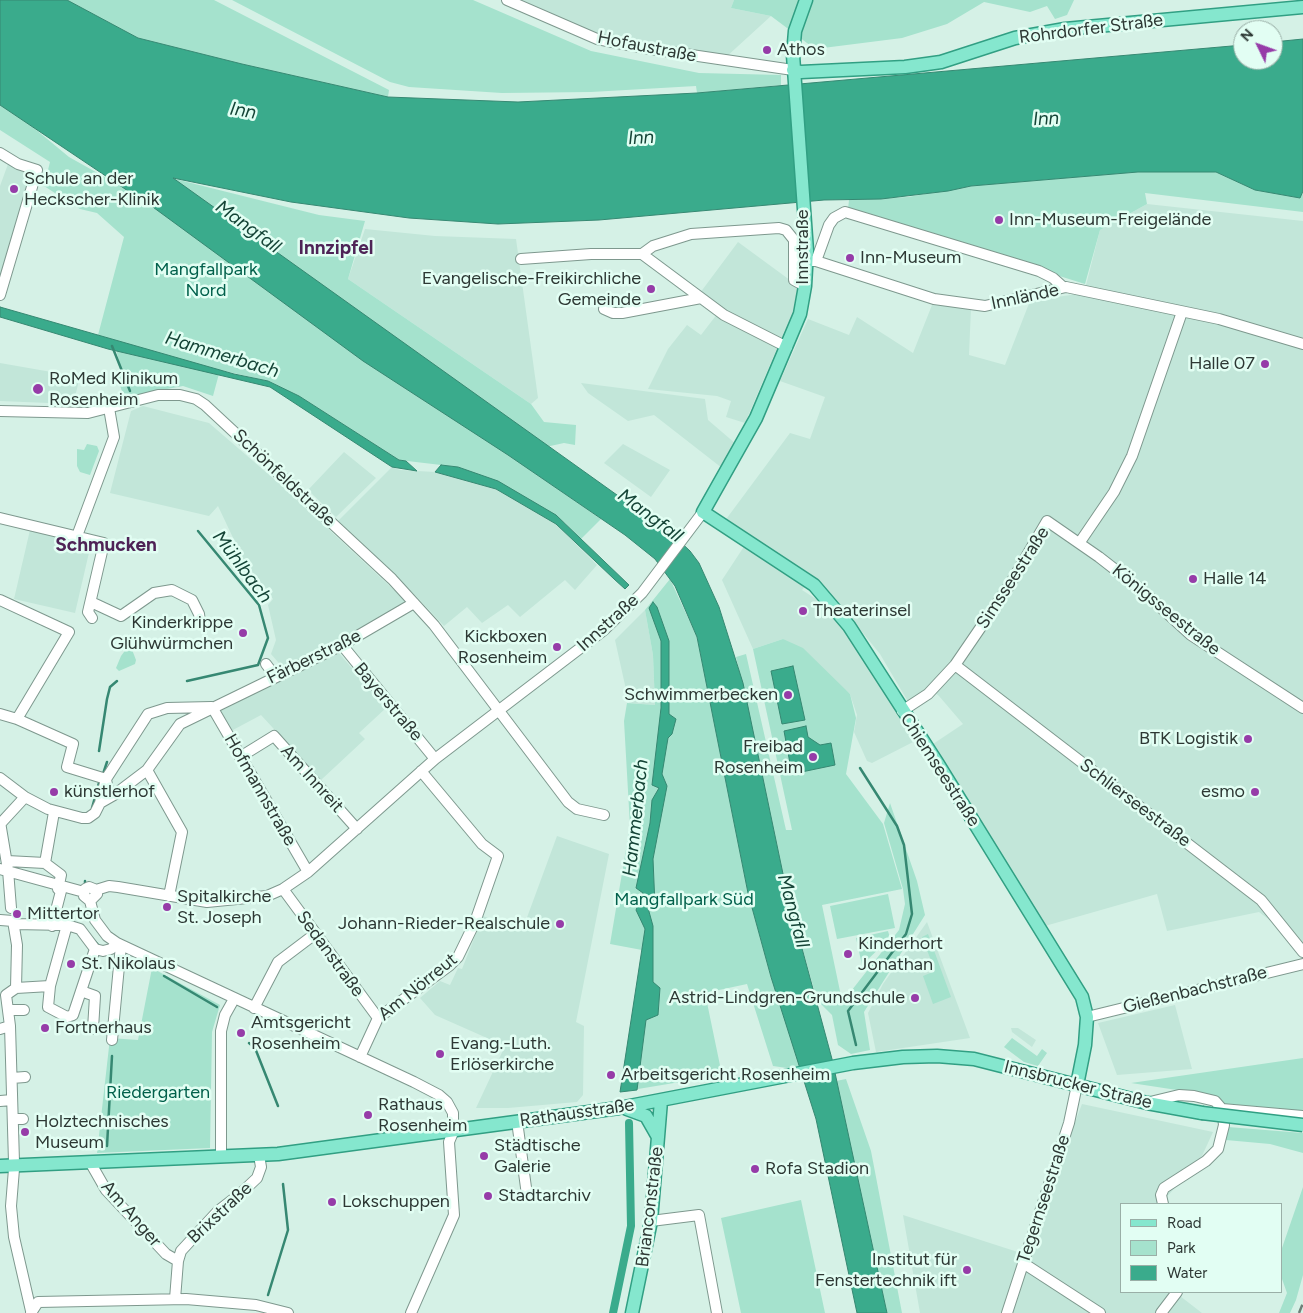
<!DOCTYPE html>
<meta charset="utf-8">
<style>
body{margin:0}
#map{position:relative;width:1303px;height:1313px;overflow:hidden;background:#d5f1e6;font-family:Figtree,sans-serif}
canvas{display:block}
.legend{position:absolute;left:1120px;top:1203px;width:162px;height:90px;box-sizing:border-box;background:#e2fef3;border:1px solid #9aafa7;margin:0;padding:6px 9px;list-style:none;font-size:15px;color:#2d3834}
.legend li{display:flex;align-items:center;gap:10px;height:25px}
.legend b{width:25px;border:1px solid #9aafa7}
.north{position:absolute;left:1233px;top:20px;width:50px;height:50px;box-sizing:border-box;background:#e2fef3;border:1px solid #9aafa7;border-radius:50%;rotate:312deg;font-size:14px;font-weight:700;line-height:20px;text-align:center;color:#2d3834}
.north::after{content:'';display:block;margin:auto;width:18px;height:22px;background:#963ca8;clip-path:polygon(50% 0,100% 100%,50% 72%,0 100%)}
</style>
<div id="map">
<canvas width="1303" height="1313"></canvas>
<ul class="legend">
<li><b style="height:6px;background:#85e7ce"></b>Road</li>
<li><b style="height:14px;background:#a5e2cd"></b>Park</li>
<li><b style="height:14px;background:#3aab8c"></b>Water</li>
</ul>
<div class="north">N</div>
</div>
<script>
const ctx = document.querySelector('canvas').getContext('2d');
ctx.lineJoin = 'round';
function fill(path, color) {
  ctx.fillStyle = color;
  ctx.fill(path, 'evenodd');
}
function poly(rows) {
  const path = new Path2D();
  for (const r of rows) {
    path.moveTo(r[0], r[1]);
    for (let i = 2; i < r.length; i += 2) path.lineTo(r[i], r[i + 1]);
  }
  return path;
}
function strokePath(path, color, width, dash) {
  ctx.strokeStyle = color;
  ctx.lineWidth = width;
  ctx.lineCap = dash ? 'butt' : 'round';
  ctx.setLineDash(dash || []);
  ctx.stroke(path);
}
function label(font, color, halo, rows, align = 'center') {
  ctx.font = font + ' Figtree,sans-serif';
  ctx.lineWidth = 5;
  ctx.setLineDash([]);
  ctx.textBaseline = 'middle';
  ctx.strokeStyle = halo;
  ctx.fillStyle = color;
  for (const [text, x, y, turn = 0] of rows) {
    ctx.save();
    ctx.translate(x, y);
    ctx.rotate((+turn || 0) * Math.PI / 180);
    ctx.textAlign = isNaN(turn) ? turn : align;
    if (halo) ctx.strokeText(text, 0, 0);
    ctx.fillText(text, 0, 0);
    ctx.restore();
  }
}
const built = poly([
 [518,0,734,0,731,8,771,16,725,58,599,35],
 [8,164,32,170,0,287,0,186],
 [1147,204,1303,221,1303,945,1259,912,1167,931,1157,894,1045,926,933,744,963,724,939,696,932,690,910,705,880,654,837,601,811,579,802,590,830,608,915,741,872,763,867,761,854,732,857,715,850,694,783,639,753,649,722,580,745,545,724,522,790,433,810,439,825,397,780,381,808,319,849,335,857,317,913,353,932,305,971,308,969,355,1005,365,1030,301,1084,293,1100,230],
 [365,229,435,236,516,239,538,398,531,404,348,279],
 [738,242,798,286,793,311,745,423,726,417,731,401,717,396,648,389,668,349,687,325,701,335,721,309,700,293],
 [0,363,80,377,73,404,0,401],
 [581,383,705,399,708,420,736,444,722,468,654,415,628,421,588,393],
 [143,406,209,423,282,486,409,604,284,669,271,654,276,640,268,605,273,599,244,561,218,506,209,516,110,493,131,411],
 [623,444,670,470,651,497,604,463],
 [344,452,376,478,336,517,308,490],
 [392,467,400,470,435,472,496,489,556,524,597,565,575,590,565,580,520,617,508,605,482,623,467,607,444,626,416,596,337,522],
 [30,530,91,544,75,613,14,599],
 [645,610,653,655,655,705,629,703,615,640],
 [338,652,386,708,359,733,365,739,321,780,261,715,231,731,219,710],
 [557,836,609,854,576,1022,584,1026,583,1095,577,1102,508,1108,476,1108,505,1046,435,1015,420,998,440,981,450,985,458,968,462,969,483,916,522,931],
 [927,922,970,1038,876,1052,868,1013,883,984],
 [1175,1005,1192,1069,1117,1075,1098,1023],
 [1018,1028,1036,1040,1032,1047,1012,1032,1011,1028],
 [1082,1104,1213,1132,1201,1158,1165,1199,1167,1204,1122,1204,1122,1292,1184,1292,1180,1296,1202,1313,920,1313,903,1215,1024,1254]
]);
const green = poly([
 [67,0,214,0,389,90,388,97,242,64,138,38],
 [232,0,473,0,591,51,699,73,781,75,781,85,697,93,696,86,591,92,502,93,409,87,390,82],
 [734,0,1074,0,1067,15,1055,19,1047,6,1030,12,984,2,947,24,902,38,815,49,771,16,731,8],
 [0,105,17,114,69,157,126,189,171,178,319,215,365,221,348,279,531,404,544,422,576,425,575,445,564,443,509,455,601,519,581,539,565,523,458,467,399,460,299,396,268,381,220,370,213,396,183,386,124,397,117,377,122,374,116,349,118,341,98,335,124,237,97,213,80,209,44,186,50,162,0,130],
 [1138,172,1216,172,1255,190,1300,198,1303,191,1303,212,1145,193,1147,204,1100,230,1085,284,848,210,849,200,908,197,971,186],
 [87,444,97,446,99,451,90,475,80,472,77,466,77,449,84,450],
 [670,579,697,637,748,893,771,977,801,1066,787,1068,773,1066,747,984,705,993,722,1075,620,1092,642,950,610,944,630,826,624,721,627,703,655,705,653,655,645,610],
 [783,639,803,648,850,694,856,718,846,774,883,824,902,889,822,905,841,996,848,995,899,930,905,904,903,889,884,823,890,803,917,881,925,915,864,1012,870,1050,851,1054,838,1045,832,1015,817,1000,799,936,787,893,736,657,746,654,786,830,792,830,753,649],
 [131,647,136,660,135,664,119,671,116,668,121,656,127,648],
 [888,894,895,928,837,939,830,906],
 [888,931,890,938,862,965,856,938],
 [928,934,951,997,933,1004,923,976,935,971,922,937],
 [152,968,220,1005,212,1032,210,1148,97,1153,110,1038,138,1040],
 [1012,1038,1037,1056,1042,1049,1047,1053,1038,1066,1024,1062,1004,1047],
 [1303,1058,1303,1112,1206,1103,1190,1092,1131,1083],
 [846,1079,871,1151,902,1313,887,1313,836,1081],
 [1228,1127,1303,1133,1303,1153,1270,1144,1226,1140],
 [1303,1187,1303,1275,1296,1300,1290,1313,1279,1313,1287,1293,1282,1279,1282,1248],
 [801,1200,825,1313,741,1313,721,1218]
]);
const water = poly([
 [0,0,67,0,138,38,242,64,388,97,518,102,697,93,1243,45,1243,60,1273,60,1273,42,1303,39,1303,191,1300,198,1255,190,1216,172,1138,172,971,186,948,191,881,199,824,200,599,220,498,224,409,218,291,202,173,178,673,535,690,551,699,563,719,607,743,683,787,893,832,1059,887,1313,857,1313,816,1119,771,977,748,893,697,637,675,586,655,559,625,535,508,455,363,361,146,202,146,198,140,195,137,197,0,105,0,0],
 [0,307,234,374,268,381,299,396,399,460,406,461,417,471,392,467,270,387,108,349,0,317,0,307],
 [441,465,458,467,498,481,556,515,629,585,625,589,614,579,556,524,496,489,435,472,441,465],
 [653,602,657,607,669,641,669,714,676,719,672,734,668,738,662,774,667,786,653,859,655,906,648,908,653,926,653,982,660,988,658,1015,646,1020,637,1090,620,1092,645,929,636,910,643,893,636,888,650,823,652,800,659,788,652,785,661,708,661,641,649,608,653,602],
 [793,666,805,720,782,724,771,671,793,666],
 [806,726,808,737,820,745,831,743,835,765,792,774,784,731,806,726]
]);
const stream = poly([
 [112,346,130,391],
 [187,681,258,665,268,638,259,605,198,531],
 [99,751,107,699,110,687,117,681],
 [103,774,107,762],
 [92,808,100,779],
 [85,881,85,883],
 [58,915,74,922],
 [92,938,100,947],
 [164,976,217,1007],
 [249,1043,255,1048,278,1106],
 [856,1045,848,1011,906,934,912,914,904,845,897,826,860,768],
 [107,1146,112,1056],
 [268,1295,288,1230,283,1184]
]);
const canal = poly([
 [613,1313,631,1226,629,1123]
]);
const minor = poly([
 [507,0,597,39,644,48,793,70],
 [0,153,18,164,37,170,0,295],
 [642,254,724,315,787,347],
 [521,259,591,254,642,254,653,246,691,234,779,228,786,230,794,240,794,280,805,286],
 [807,261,816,261,934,299,985,306,1066,287,1219,319,1303,344],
 [816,261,829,225,834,218,845,212,1039,271,1053,278,1063,287],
 [604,309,613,313,622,313,701,298],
 [0,411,88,413,158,395,180,395,196,399,205,405,392,579,434,625,568,802,577,809,604,815],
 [0,518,104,543,88,612,92,618],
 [77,536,114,437,109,408],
 [1080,542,1114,492,1132,456,1182,312],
 [0,600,69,632,17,719],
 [91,602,121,616,154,593,172,590,192,600,199,614,200,621,205,625],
 [342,645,435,759],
 [266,664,275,676],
 [955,665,1261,900,1303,952],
 [902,711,928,694,955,665,1009,586,1047,521,1099,557,1144,592,1191,635,1303,708],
 [0,714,17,719,73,744,67,767,106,779,148,714,167,708,212,707,308,872],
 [240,757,274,736,357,829],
 [147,770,182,832,169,896],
 [0,778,25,797,48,809,82,818,88,818,95,813,100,803,106,779,108,791,114,795,100,803],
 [114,795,147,770,180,724,342,645,414,603],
 [0,822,8,870,11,908],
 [1,823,25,797],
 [7,861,45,863],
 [0,869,84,892],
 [283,889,378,1018],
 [96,890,109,886,118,887,207,902,267,896,283,889,308,872,435,759,604,630,642,593,703,512],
 [90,901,97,894,94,889,89,887,85,889,84,896,90,901,95,920,107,936,117,943,414,1082,439,1095,447,1102,453,1113,453,1122,454,1130,449,1142,454,1215,411,1313],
 [0,920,13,921,17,945,16,988,6,995,10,1026,14,1162],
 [14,924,67,925,80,929,95,949,103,951,111,949,117,943],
 [52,926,61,891,58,889,61,875,45,863,54,812],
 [50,986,48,1007,67,1017,73,1015,95,949],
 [16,988,50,986,67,925],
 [81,991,95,996,93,1029],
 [254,1008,278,962,315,934],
 [8,1010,24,1010],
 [1087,1017,1303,964],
 [0,1029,10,1026],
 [112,1040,121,945],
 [360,1057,378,1018,449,966,458,957,475,922,498,856,482,844,421,771],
 [12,1078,25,1077],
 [0,1101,12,1100],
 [1150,1102,1179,1095,1194,1096,1215,1101,1222,1109,1224,1125,1218,1149,1206,1161,1164,1188,1161,1195,1163,1204],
 [1222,1109,1303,1116],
 [13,1119,23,1119],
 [517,1121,527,1195],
 [221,1156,221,1031,225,1015,234,999],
 [90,1162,106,1190,166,1254,178,1261],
 [14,1169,11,1206,14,1237,31,1311],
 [651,1221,699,1215,717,1313],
 [1023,1263,1100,1313],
 [175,1299,178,1261,181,1251,218,1211,240,1194,257,1178,261,1167,259,1155],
 [31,1313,38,1302,186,1299,256,1305,288,1313],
 [1007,1313,1069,1123,1077,1085],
 [1161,1313,1177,1292]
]);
const major = poly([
 [806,0,795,31,793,55,807,251,805,286,800,314,756,418,703,512,814,585,849,626,938,764,1082,997,1087,1017,1085,1045,1077,1085],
 [793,70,801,72,905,67,941,62,1015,38,1065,29,1303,7],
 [627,1109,646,1116,658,1137],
 [0,1166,278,1154,619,1108,853,1063,903,1057,937,1056,974,1059,1147,1103,1202,1113],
 [632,1313,651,1221,661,1101]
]);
const rail = poly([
 [1299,1313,1303,1303]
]);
const majorBridge = poly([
 [1202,1113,1303,1125]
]);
const markers = [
 [767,50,5,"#963ca8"],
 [14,189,5,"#963ca8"],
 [999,220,5,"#963ca8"],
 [850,258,5,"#963ca8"],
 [651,289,5,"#963ca8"],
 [1265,364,5,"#963ca8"],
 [38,389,6,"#963ca8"],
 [1193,579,5,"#963ca8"],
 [803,611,5,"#963ca8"],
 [243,633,5,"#963ca8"],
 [557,647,5,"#963ca8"],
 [788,695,5,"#963ca8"],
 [1248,739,5,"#963ca8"],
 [813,757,5,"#963ca8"],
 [54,792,5,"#963ca8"],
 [1255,792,5,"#963ca8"],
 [167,907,5,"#963ca8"],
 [17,914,5,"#963ca8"],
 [560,924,5,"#963ca8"],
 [848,954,5,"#963ca8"],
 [71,964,5,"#963ca8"],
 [915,998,5,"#963ca8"],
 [45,1028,5,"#963ca8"],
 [241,1033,5,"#963ca8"],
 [440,1054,5,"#963ca8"],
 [611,1075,5,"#963ca8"],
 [368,1115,5,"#963ca8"],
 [25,1132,5,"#963ca8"],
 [484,1156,5,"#963ca8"],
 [755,1169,5,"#963ca8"],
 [488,1196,5,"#963ca8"],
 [332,1202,5,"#963ca8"],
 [967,1270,5,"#963ca8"]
];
const streetNames = [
 ["Rohrdorfer Straße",1091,29,-7],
 ["Hofaustraße",647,47,11],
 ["Innstraße",803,247,-90],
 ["Innlände",1025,297,-12],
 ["Schönfeldstraße",284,478,43],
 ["Simsseestraße",1013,578,-57],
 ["Königsseestraße",1166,610,39],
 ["Innstraße",608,623,-42],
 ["Färberstraße",314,657,-26],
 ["Bayerstraße",388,702,50],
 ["Chiemseestraße",940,770,57],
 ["Am Innreit",312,779,48],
 ["Hofmannstraße",260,790,60],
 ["Schlierseestraße",1135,803,37],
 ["Sedanstraße",330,954,54],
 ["Am Nörreut",418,987,-39],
 ["Gießenbachstraße",1195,990,-14],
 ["Innsbrucker Straße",1078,1085,14],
 ["Rathausstraße",577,1113,-8],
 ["Tegernseestraße",1044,1199,-72],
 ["Brianconstraße",650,1207,-83],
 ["Brixstraße",220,1213,-43],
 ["Am Anger",131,1214,49]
];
const poiNames = [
 ["Athos",777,50],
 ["Schule an der",24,179],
 ["Heckscher-Klinik",24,200],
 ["Inn-Museum-Freigelände",1009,220],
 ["Inn-Museum",860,258],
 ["Evangelische-Freikirchliche",641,279,"right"],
 ["Gemeinde",641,300,"right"],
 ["Halle 07",1255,364,"right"],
 ["RoMed Klinikum",49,379],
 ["Rosenheim",49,400],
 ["Halle 14",1203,579],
 ["Theaterinsel",813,611],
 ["Kinderkrippe",233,623,"right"],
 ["Glühwürmchen",233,644,"right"],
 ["Kickboxen",547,637,"right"],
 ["Rosenheim",547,658,"right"],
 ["Schwimmerbecken",778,695,"right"],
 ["BTK Logistik",1238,739,"right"],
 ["Freibad",803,747,"right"],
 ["Rosenheim",803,768,"right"],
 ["künstlerhof",64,792],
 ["esmo",1245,792,"right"],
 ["Spitalkirche",177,897],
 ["St. Joseph",177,918],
 ["Mittertor",27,914],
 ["Johann-Rieder-Realschule",550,924,"right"],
 ["Kinderhort",858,944],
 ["Jonathan",858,965],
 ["St. Nikolaus",81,964],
 ["Astrid-Lindgren-Grundschule",905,998,"right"],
 ["Amtsgericht",251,1023],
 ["Rosenheim",251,1044],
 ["Fortnerhaus",55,1028],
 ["Evang.-Luth.",450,1044],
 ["Erlöserkirche",450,1065],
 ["Arbeitsgericht Rosenheim",621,1075],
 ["Rathaus",378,1105],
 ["Rosenheim",378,1126],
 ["Holztechnisches",35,1122],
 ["Museum",35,1143],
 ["Städtische",494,1146],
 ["Galerie",494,1167],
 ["Rofa Stadion",765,1169],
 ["Stadtarchiv",498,1196],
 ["Lokschuppen",342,1202],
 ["Institut für",957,1260,"right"],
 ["Fenstertechnik ift",957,1281,"right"]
];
const parkNames = [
 ["Mangfallpark",206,270],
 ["Nord",206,291],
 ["Mangfallpark Süd",684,900],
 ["Riedergarten",158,1093]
];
const waterNames = [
 ["Inn",243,111,10],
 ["Inn",1046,119,-3],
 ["Inn",641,138,-3],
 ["Mangfall",248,227,36],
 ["Hammerbach",222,355,17],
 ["Mangfall",650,516,37],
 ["Mühlbach",242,567,53],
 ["Hammerbach",636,818,-84],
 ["Mangfall",793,911,75]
];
const neighbourhoodNames = [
 ["Innzipfel",336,248],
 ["Schmucken",106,545]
];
fill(built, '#c2e6d9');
fill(green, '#a5e2cd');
fill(water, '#3aab8c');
strokePath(water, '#368872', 1);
strokePath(stream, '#368872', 2.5);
strokePath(canal, '#3aab8c', 8);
strokePath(minor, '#7e988e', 12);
strokePath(major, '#319f83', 15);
strokePath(minor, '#fff', 10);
strokePath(major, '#85e7ce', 12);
strokePath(rail, '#6e8079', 2.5, [9, 9]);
strokePath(majorBridge, '#319f83', 15, []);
strokePath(majorBridge, '#85e7ce', 12);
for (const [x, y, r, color] of markers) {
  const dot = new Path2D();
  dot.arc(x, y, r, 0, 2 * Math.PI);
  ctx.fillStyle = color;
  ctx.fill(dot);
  strokePath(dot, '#e2fef3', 2);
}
label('18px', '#2d3834', '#e2fef3', streetNames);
label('18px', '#2d3834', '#e2fef3', poiNames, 'left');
label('18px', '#01604b', '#e2fef3', parkNames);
label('italic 19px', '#144436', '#e2fef3', waterNames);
label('bold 19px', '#4e2356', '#e2fef3', neighbourhoodNames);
</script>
